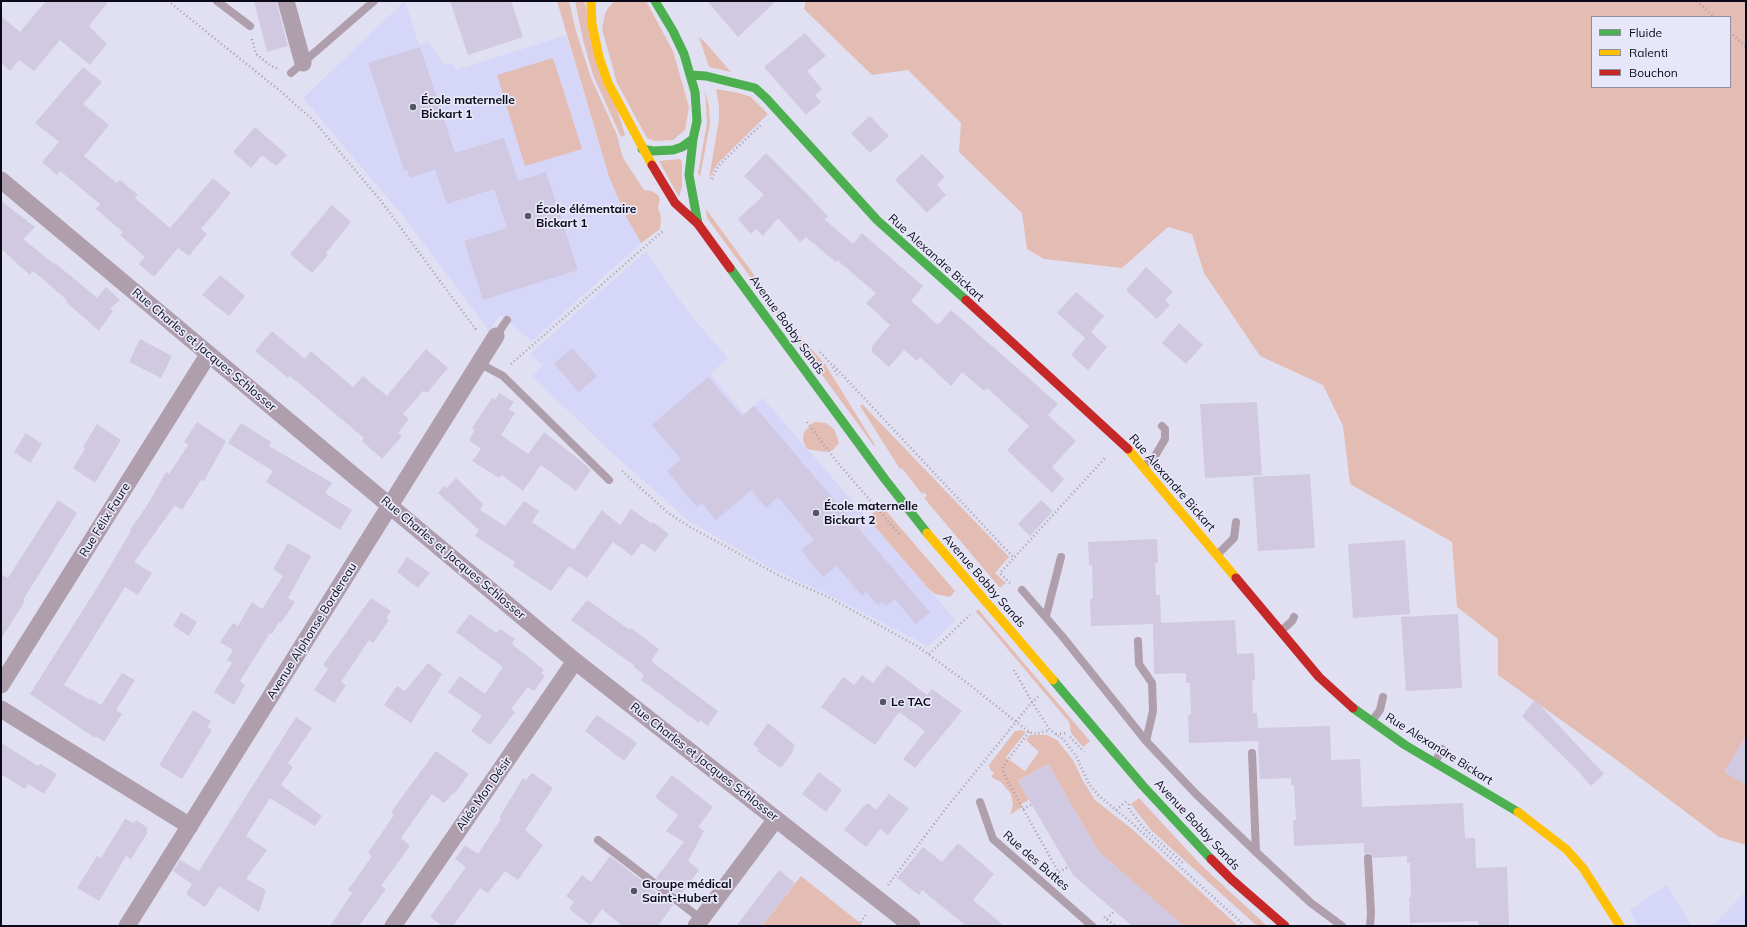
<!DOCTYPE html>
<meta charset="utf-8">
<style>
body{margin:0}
#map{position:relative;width:1747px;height:927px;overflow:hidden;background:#e0e0f2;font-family:Mulish,sans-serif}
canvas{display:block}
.frame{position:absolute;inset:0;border:2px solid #0b0a18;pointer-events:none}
.legend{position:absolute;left:1591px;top:16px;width:140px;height:72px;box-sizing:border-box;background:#e7e7f9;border:1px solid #8f8f9f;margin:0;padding:5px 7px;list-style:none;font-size:12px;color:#0b0a18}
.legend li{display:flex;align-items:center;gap:8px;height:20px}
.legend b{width:20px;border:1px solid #8f8f9f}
</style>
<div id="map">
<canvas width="1747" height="927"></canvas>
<div class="frame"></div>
<ul class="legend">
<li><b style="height:5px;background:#4caf50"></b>Fluide</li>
<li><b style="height:5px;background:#ffc107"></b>Ralenti</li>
<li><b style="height:5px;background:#c62828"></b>Bouchon</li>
</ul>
</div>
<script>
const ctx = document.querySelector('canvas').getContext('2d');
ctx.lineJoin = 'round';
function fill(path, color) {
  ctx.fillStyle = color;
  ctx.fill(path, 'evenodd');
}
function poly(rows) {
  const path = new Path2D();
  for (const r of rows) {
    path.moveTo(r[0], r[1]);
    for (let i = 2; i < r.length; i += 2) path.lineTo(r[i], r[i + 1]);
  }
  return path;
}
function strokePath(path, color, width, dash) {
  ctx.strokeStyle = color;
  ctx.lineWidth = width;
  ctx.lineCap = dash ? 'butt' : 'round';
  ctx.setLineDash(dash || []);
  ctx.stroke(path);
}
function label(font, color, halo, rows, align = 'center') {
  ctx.font = font + ' Mulish,sans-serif';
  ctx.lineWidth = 3.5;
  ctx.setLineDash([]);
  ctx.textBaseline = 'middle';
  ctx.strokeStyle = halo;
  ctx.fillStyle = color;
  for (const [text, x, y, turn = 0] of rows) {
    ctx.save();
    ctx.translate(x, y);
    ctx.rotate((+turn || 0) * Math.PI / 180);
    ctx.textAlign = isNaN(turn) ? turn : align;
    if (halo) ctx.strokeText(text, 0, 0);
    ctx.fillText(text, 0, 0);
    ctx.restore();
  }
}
const built = poly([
 [405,1,419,45,429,42,444,65,453,63,456,70,566,35,609,177,627,218,641,243,532,341,500,315,489,331,403,216,303,98],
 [646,251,673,291,693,318,728,358,711,374,744,414,763,398,953,617,955,621,928,646,839,600,773,569,689,521,612,453,532,376,543,365,530,354],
 [1667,885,1692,926,1637,926,1630,910],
 [1746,891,1746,926,1712,926]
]);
const green = poly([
 [557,1,569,1,576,31,591,78,617,135,623,158,644,190,652,191,658,195,660,199,658,208,661,216,660,229,641,243,627,218,609,177],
 [575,1,584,1,625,135,621,137,593,75,583,40],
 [615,1,646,1,673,51,689,107,685,130,673,140,655,141,647,138,617,83,602,29,605,14,608,8],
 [806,1,1746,1,1746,845,1719,837,1610,755,1498,675,1498,639,1457,607,1452,542,1350,484,1343,426,1323,385,1260,356,1204,273,1192,234,1168,227,1122,268,1044,259,1027,249,1022,213,959,152,961,123,908,70,872,75,804,9],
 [1592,17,1730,17,1730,87,1592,87],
 [699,37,705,42,731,72,709,67],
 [553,58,582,149,525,166,497,75],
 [716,89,739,93,751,97,768,114,718,163,709,179,719,120,719,106],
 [705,90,709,107,710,124,700,177,698,173,707,123],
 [680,159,682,162,682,187,679,197,659,161],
 [706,209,795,331,825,364,875,445,874,446,707,218],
 [862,404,1009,557,995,573,1006,583,1000,588,924,498,927,496,924,492,922,494,902,468,900,469,860,406],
 [814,422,826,423,834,429,839,443,833,450,825,452,807,449,803,441,804,432],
 [881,509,886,511,955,591,950,597,935,594,928,588,869,520,870,516,874,512],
 [978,609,1090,741,1083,747,1071,733,1069,722,979,615,976,612],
 [1021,730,1026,732,1006,757,1008,759,1025,771,1039,752,1026,740,1030,735,1047,735,1057,740,1073,760,1083,781,1095,800,1133,830,1238,926,1183,926,1098,851,1048,764,1018,781,1029,800,1021,804,1022,807,1010,815,1013,805,1011,794,1001,782,991,777,994,773,990,769,989,765,1015,731],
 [1139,798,1200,864,1267,926,1257,926,1151,830,1131,804],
 [801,876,860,923,864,926,762,926]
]);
const building = poly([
 [46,1,109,1,89,26,107,44,90,65,60,40,34,71,19,60,10,71,1,63,1,16,20,32],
 [254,1,276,1,288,46,267,52],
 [450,1,511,1,523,37,468,55],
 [707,1,776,1,738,37],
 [805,33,826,56,807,71,822,89,815,95,821,102,806,115,764,67],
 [420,47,455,153,504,138,518,181,546,172,578,270,483,300,464,241,507,228,494,189,447,204,435,169,410,178,407,170,404,170,368,63],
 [83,67,102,82,83,104,109,125,84,156,117,183,120,180,138,195,135,198,170,228,213,178,231,193,201,229,207,234,189,256,178,248,154,277,139,264,145,257,120,235,123,232,96,209,100,204,60,171,57,175,42,162,59,142,35,123],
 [870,116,889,136,870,153,851,133],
 [255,127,287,155,276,166,262,155,251,168,233,152],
 [766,153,812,199,828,217,824,219,853,244,862,233,923,286,911,301,938,325,951,310,1058,404,1048,415,1076,441,1052,467,1064,479,1052,493,1007,450,1029,426,987,388,984,391,962,372,951,386,920,357,917,361,904,350,889,367,872,352,872,346,890,325,866,303,876,293,837,260,836,262,806,237,800,242,778,218,763,236,756,229,751,234,738,219,764,195,744,176],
 [922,154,945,177,937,185,946,195,927,213,895,180],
 [1,201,35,227,23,239,54,264,55,263,97,298,106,287,120,300,110,309,113,311,99,331,66,302,67,300,33,271,30,275,1,249],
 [332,205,351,222,326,253,328,255,312,273,290,254],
 [1146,267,1173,292,1165,300,1170,305,1157,319,1126,290],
 [220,275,245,296,229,316,202,295],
 [1076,292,1104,316,1091,332,1107,347,1088,370,1071,355,1085,338,1057,313],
 [1179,323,1203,345,1186,364,1162,343],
 [272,331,305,359,311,351,353,387,363,376,387,396,426,349,448,368,427,393,423,391,403,414,409,419,398,433,402,436,382,459,362,441,364,438,290,376,288,378,255,351],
 [140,339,172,356,161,378,129,362],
 [572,348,597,376,579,392,554,364],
 [708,377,742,416,754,406,930,612,916,624,895,599,886,606,882,602,878,605,866,592,862,596,837,566,823,577,801,550,814,540,778,497,766,508,751,490,716,520,702,503,697,507,667,471,681,459,652,425],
 [499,393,514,402,509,409,515,413,501,435,528,454,544,432,581,461,591,470,576,491,541,465,523,491,502,475,499,478,472,461,481,449,469,440,475,430,472,428,492,398,495,400],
 [1257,402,1262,475,1205,478,1200,404],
 [197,422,226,441,204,481,201,480,182,510,175,505,134,562,152,573,138,595,125,587,64,685,90,700,91,699,101,705,122,673,135,680,116,710,122,714,104,742,96,736,95,738,30,694,103,578,131,531,130,530,148,504,166,472,169,474,188,445,184,442],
 [241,423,271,442,269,446,332,483,325,493,352,510,340,530,266,482,273,471,228,443],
 [97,424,121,440,95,483,73,468,85,449,83,447],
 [26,433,42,444,30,463,14,452],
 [1310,474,1315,548,1258,551,1253,477],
 [456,478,483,504,480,510,505,526,524,501,539,511,532,522,574,550,602,510,620,525,631,509,652,524,653,522,669,534,655,552,642,543,632,556,613,542,587,578,569,566,551,591,513,566,515,562,475,536,479,530,438,493,444,486,447,488],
 [58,500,77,513,23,600,25,601,1,639,1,574,8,578],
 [1041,500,1053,511,1030,536,1018,524],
 [1157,539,1158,562,1155,563,1156,595,1160,595,1161,623,1235,620,1237,654,1254,653,1255,680,1252,681,1253,713,1257,713,1258,728,1330,726,1331,760,1360,759,1362,807,1463,803,1465,838,1475,838,1476,868,1507,867,1509,926,1479,926,1478,921,1410,923,1409,897,1411,897,1410,863,1407,863,1407,856,1373,858,1370,853,1364,854,1364,843,1294,846,1293,820,1296,820,1294,785,1291,785,1291,778,1260,779,1258,741,1189,743,1188,715,1191,715,1190,683,1186,683,1186,673,1154,674,1153,624,1091,626,1090,599,1093,598,1092,565,1089,565,1088,542],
 [1405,540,1410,614,1353,618,1348,544],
 [288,543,311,556,288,598,295,602,281,623,279,622,272,634,270,633,240,681,245,685,234,705,214,692,232,663,227,660,233,650,220,642,233,623,238,626,252,602,262,609,283,576,273,569],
 [407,557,430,573,418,588,397,572],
 [371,598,391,611,386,618,389,620,373,643,369,640,341,682,346,685,334,703,314,690,328,669,323,665],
 [587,600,630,630,631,628,659,649,651,661,718,711,708,726,700,720,699,723,641,680,644,675,634,667,635,666,571,620],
 [181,612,197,622,189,636,173,626],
 [470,614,495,632,497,633,500,629,515,639,512,643,513,645,544,670,541,673,545,676,534,691,528,687,511,709,515,712,490,745,471,731,482,716,448,692,460,676,485,694,503,667,456,632],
 [1458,614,1462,688,1406,691,1401,617],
 [428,663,442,674,411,723,384,705,397,686,405,691],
 [887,665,927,695,932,689,962,711,915,768,903,759,925,731,899,712,875,745,821,707,843,677,854,685,862,675,873,683],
 [1535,700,1604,774,1591,786,1578,771,1522,716],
 [193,710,211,721,207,727,212,730,182,779,159,765],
 [597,715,637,743,624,761,585,731],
 [296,717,312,728,288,763,293,767,281,785,322,816,315,826,270,798,246,836,267,850,246,879,266,890,259,912,219,886,205,907,186,894,192,884,173,871,180,860,199,871],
 [768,723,795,745,792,753,781,768,757,751,759,749,753,744],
 [1746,736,1746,785,1724,772],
 [1,743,38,766,40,764,57,774,44,794,28,784,25,789,1,774],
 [436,751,469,774,454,794,453,793,444,803,432,794,401,838,410,846,381,886,386,889,359,926,330,926,352,893,348,890,372,856,368,853,394,815,391,812],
 [1048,764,1098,851,1184,926,1132,926,1073,875,1018,781],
 [819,772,842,790,826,812,802,794],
 [532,773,553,788,525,830,543,845,518,880,505,871,488,893,480,888,453,926,443,926,430,917,466,867,455,859,465,845,478,854,501,819,499,818,523,778,526,780],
 [672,775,713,807,698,827,704,831,688,861,699,870,680,896,656,878,684,842,666,831,678,815,655,797],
 [889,794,909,808,888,835,880,829,866,847,844,830,863,807,868,803,876,810],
 [125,819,134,823,136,820,148,828,146,832,148,832,131,859,126,856,99,901,77,888,97,856,101,858],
 [958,843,994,874,973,900,1004,926,966,926,922,890,919,895,897,878,923,847,942,862],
 [610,856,673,905,658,926,622,926,602,909,590,925,569,909,574,902,566,896,582,875,591,882],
 [779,870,795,883,762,926,736,926]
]);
const path = poly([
 [168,1,279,90,313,120,381,201,477,331],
 [1697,1,1714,17],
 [1730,32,1746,47],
 [252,39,256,54,271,66,279,69],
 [712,179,716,170,720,164,762,124],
 [820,352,831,364,837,375],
 [511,364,664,230],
 [834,366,1014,558],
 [807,422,837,462,900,535],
 [622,471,668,513,690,527,780,576,830,598,917,646,966,682,1029,732,1036,734,1050,730],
 [1010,583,1000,573,1106,457],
 [929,654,970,615],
 [1014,670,1032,702,1050,730,1063,739,1076,756,1089,784,1099,796,1132,823,1245,926],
 [1029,732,1003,766,1003,773,1063,880],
 [1056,734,1067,733],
 [1070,737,1084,752],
 [1129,804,1129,809,1144,828,1184,864],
 [1023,809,1032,804],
 [1116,810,1128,800],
 [1059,872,1068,867],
 [888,885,947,807,1032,702,1040,695],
 [1104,917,1115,926],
 [1107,919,1114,911],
 [859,926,860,923,867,913]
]);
const lane = poly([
 [217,1,250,26],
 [291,73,374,1],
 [496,336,507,320],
 [479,363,503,376,609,480],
 [1145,465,1155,456,1165,439,1165,429,1162,426],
 [1218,554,1234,538,1236,522],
 [1022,590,1062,636,1146,741,1195,793,1256,852,1311,903,1342,926],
 [1046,616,1061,557],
 [1281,631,1292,621,1294,617],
 [1138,641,1139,664,1152,683,1153,711,1146,741],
 [1372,721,1380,710,1383,697],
 [1252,753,1256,852],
 [1435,762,1442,749],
 [980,802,993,839,1092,926],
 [598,840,701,919],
 [1368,858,1371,913,1370,926]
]);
const street = poly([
 [286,1,303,63],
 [1,180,575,661,912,926],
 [1,685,208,355],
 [1,709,190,826],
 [127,926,496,336],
 [393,926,575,661],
 [696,926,776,819]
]);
const fast = poly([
 [655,1,673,31,684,54,695,92,697,121,693,139,689,175,698,224],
 [690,75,706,76,755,88,766,98,877,220,966,300],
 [642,149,653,151,673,150,682,147,693,139],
 [730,268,884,478,927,533],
 [1053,680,1143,786,1211,859],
 [1353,708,1405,745,1518,812]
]);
const slow = poly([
 [591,1,592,24,599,57,608,83,652,165],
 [1128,449,1236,578],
 [927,533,1053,680],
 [1518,812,1566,849,1583,868,1620,926]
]);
const jam = poly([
 [652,165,675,203,698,224,730,268],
 [966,300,1128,449],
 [1236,578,1319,677,1353,708],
 [1211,859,1231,879,1285,926]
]);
const markers = [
 [413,107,4,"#565564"],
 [528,216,4,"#565564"],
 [816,513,4,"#565564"],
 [883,702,4,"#565564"],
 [634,891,4,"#565564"]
];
const poiNames = [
 ["École maternelle",421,100],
 ["Bickart 1",421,114],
 ["École élémentaire",536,209],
 ["Bickart 1",536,223],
 ["École maternelle",824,506],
 ["Bickart 2",824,520],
 ["Le TAC",891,702],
 ["Groupe médical",642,884],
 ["Saint-Hubert",642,898]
];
const streetNames = [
 ["Rue Alexandre Bickart",936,258,42],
 ["Avenue Bobby Sands",787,325,54],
 ["Rue Charles et Jacques Schlosser",204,350,40],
 ["Rue Alexandre Bickart",1172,483,49],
 ["Rue Félix Faure",105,520,-58],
 ["Rue Charles et Jacques Schlosser",453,558,40],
 ["Avenue Bobby Sands",984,581,49],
 ["Avenue Alphonse Bordereau",312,631,-58],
 ["Rue Alexandre Bickart",1439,749,32],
 ["Rue Charles et Jacques Schlosser",704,762,38],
 ["Allée Mon Désir",484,794,-55],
 ["Avenue Bobby Sands",1197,825,47],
 ["Rue des Buttes",1036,861,41]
];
fill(built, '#d6d6f9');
fill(green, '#e3bdb3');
fill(building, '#d0c9e1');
strokePath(path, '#a89eab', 2.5, [1, 3]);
strokePath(lane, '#af9eac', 8);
strokePath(street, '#af9eac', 17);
strokePath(fast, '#4caf50', 9);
strokePath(slow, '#ffc107', 9);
strokePath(jam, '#c62828', 9);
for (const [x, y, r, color] of markers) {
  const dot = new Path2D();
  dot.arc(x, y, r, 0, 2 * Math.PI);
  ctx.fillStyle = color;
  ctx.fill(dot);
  strokePath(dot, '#e7e7f9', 1.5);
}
label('bold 12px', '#0b0a18', '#e7e7f9', poiNames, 'left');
label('12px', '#0b0a18', '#e7e7f9', streetNames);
</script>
